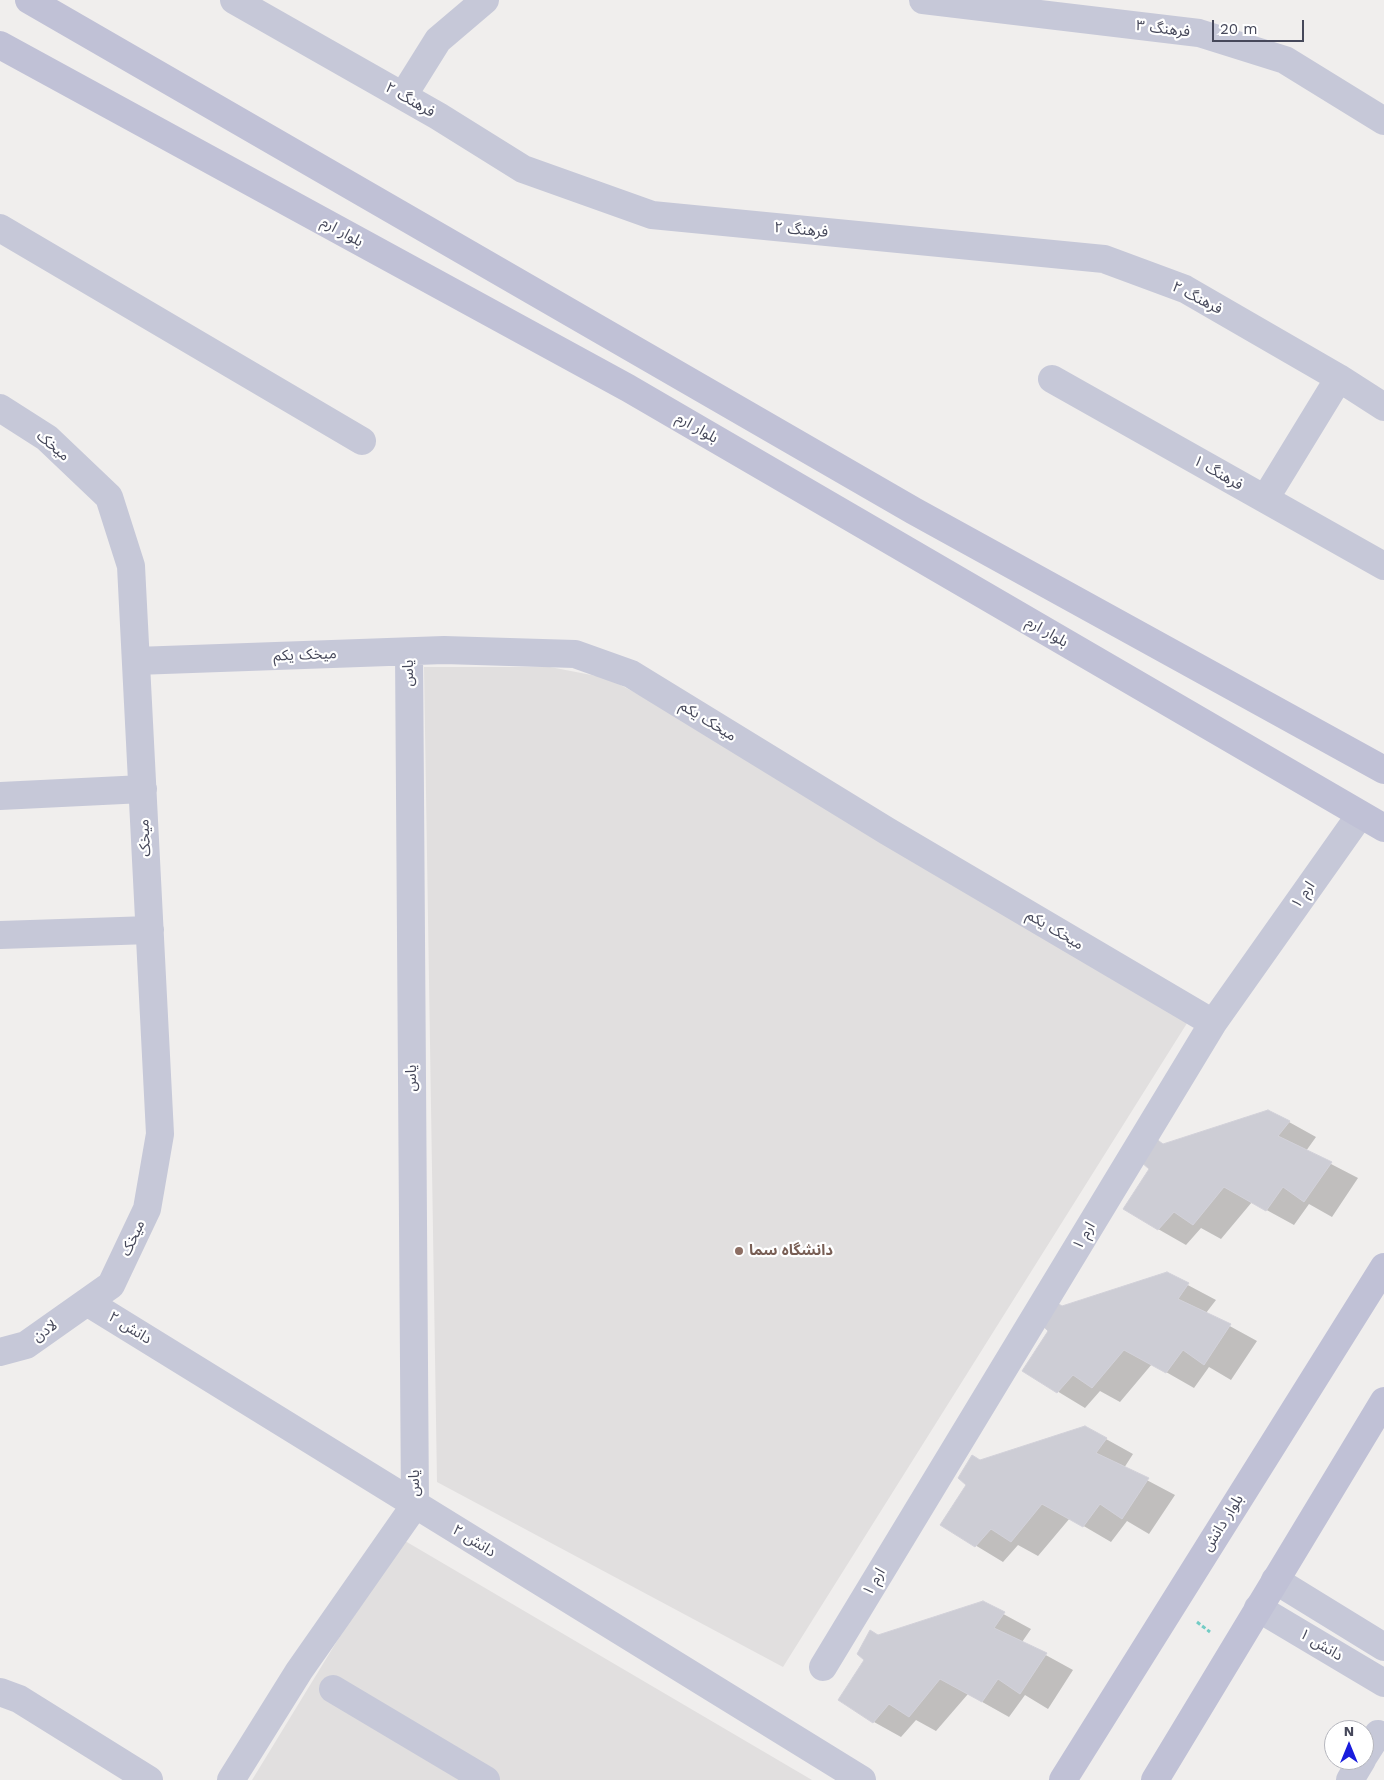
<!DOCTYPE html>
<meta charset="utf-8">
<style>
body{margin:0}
#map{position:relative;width:1384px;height:1780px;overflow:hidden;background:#f0eeed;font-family:"Work Sans",sans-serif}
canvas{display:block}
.north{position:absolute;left:1324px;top:1720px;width:50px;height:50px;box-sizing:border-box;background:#fff;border:1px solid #b5b6bd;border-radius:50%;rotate:0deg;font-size:14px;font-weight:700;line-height:20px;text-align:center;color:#46485a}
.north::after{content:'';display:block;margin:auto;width:18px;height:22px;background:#1a1ddd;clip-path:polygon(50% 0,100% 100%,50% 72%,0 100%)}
.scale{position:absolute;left:1212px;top:20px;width:92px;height:22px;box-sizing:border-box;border:2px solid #46485a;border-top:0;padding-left:6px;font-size:15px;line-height:18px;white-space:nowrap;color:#46485a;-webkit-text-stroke:4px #fff;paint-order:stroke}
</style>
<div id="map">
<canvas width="1384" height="1780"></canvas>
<div class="north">N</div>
<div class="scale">20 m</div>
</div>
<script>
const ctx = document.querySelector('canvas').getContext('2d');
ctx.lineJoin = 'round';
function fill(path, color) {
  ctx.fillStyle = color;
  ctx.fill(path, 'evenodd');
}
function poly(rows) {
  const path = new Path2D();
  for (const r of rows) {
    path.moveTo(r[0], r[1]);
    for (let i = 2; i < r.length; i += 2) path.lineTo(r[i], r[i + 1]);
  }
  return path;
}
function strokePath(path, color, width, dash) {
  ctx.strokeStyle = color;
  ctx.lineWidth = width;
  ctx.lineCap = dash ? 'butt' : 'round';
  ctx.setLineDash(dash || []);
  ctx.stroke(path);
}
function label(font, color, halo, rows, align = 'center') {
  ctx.font = font + ' "Work Sans","Noto Sans Arabic",sans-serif';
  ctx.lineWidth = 4.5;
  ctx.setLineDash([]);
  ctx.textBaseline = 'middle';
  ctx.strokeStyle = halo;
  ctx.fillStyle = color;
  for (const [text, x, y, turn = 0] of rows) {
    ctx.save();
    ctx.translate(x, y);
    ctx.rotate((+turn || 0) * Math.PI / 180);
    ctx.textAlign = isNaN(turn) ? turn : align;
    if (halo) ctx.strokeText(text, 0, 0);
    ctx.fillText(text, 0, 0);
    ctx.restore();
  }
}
const education = poly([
 [424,667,550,667,607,678,657,704,1189,1020,783,1667,437,1482],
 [400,1538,812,1780,252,1780]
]);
const shadow = poly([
 [1289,1122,1316,1137,1306,1151,1358,1178,1332,1217,1309,1204,1294,1225,1252,1202,1221,1239,1201,1228,1186,1245,1158,1229,1150,1169,1164,1145],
 [1167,1274,1216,1300,1206,1313,1257,1341,1231,1380,1209,1367,1194,1388,1152,1364,1120,1402,1100,1391,1085,1408,1024,1371,1063,1307],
 [1106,1439,1133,1454,1124,1468,1175,1495,1149,1534,1127,1521,1111,1542,1070,1518,1038,1556,1018,1545,1003,1562,942,1525,981,1461],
 [983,1603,1031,1629,1022,1642,1073,1670,1048,1709,1025,1695,1009,1717,968,1694,936,1731,916,1720,901,1737,874,1722,879,1636]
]);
const building = poly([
 [1268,1110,1290,1121,1278,1136,1332,1162,1304,1202,1283,1187,1266,1211,1224,1187,1193,1225,1174,1212,1158,1230,1123,1209,1149,1169,1141,1162,1155,1138,1163,1144,1268,1110],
 [1167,1272,1189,1283,1178,1299,1231,1324,1204,1365,1183,1350,1166,1373,1124,1350,1092,1388,1073,1375,1057,1393,1022,1371,1048,1331,1041,1324,1054,1301,1062,1306,1167,1272],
 [1085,1426,1107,1438,1096,1453,1149,1478,1122,1519,1100,1504,1083,1527,1042,1504,1011,1542,991,1529,975,1547,940,1525,966,1485,958,1478,972,1455,980,1460,1085,1426],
 [983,1601,1005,1612,994,1628,1047,1653,1020,1694,998,1679,982,1702,940,1679,909,1717,889,1704,873,1723,838,1700,864,1660,857,1654,870,1630,878,1635,983,1601]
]);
const path = poly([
 [1197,1622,1210,1632]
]);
const street = poly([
 [234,0,438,116,523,169,652,215,1104,259,1185,289,1339,378,1384,407],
 [923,0,1199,33,1285,60,1384,121],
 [403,96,438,40,485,0],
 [0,228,362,441],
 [1052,379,1384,566],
 [0,408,47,438,109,497,131,566,160,1134,147,1209,111,1285,26,1345,0,1352],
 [1265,499,1339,378],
 [136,661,444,650,575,654,631,674,887,831,1213,1023],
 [0,796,143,789],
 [0,935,150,930],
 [87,1302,862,1780],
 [1275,1580,1384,1647],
 [1258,1608,1384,1683],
 [823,1667,1213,1023,1360,815],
 [333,1689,486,1780],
 [0,1692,19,1699,149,1780],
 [1364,1756,1378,1734],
 [231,1780,299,1671,415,1505,409,652],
 [1350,1780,1362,1760]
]);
const secondary = poly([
 [29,0,914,511,1384,770],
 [0,45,628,388,1384,828],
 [1063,1780,1384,1267],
 [1155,1780,1384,1401]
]);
const markers = [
 [739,1251,5,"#8d6e63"]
];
const streetNames = [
 ["فرهنگ ۳",1163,29,7],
 ["فرهنگ ۲",410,100,30],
 ["فرهنگ ۲",801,230,5],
 ["بلوار ارم",342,232,29],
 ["فرهنگ ۲",1197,298,27],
 ["بلوار ارم",697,428,30],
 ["میخک",53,446,40],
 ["فرهنگ ۱",1218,473,30],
 ["بلوار ارم",1047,632,30],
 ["میخک یکم",305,655,-2],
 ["یاس",409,673,-90],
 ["میخک یکم",708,721,32],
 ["میخک",145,838,-93],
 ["ارم ۱",1303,895,-55],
 ["میخک یکم",1055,930,31],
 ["یاس",412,1078,-90],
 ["ارم ۱",1084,1236,-59],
 ["میخک",133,1238,-65],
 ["دانش ۲",130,1328,32],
 ["لادن",45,1331,-35],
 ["یاس",415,1483,-90],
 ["بلوار دانش",1223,1523,-58],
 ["دانش ۲",474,1541,32],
 ["ارم ۱",874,1582,-59],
 ["دانش ۱",1321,1645,31]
];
const educationNames = [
 ["دانشگاه سما",749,1251]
];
fill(education, '#e1dfdf');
fill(shadow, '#0003');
fill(building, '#cdcdd5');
strokePath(building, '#d2d1d9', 1);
strokePath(path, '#73ccc5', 3, [4, 2.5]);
strokePath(street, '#c6c8d8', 28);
strokePath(secondary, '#c0c1d6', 28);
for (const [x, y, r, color] of markers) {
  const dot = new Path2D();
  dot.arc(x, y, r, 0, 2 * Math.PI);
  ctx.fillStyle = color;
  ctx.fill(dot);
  strokePath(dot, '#fff', 2);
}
label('15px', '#46485a', '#fff', streetNames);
label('bold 15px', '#785e54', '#fff', educationNames, 'left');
</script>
